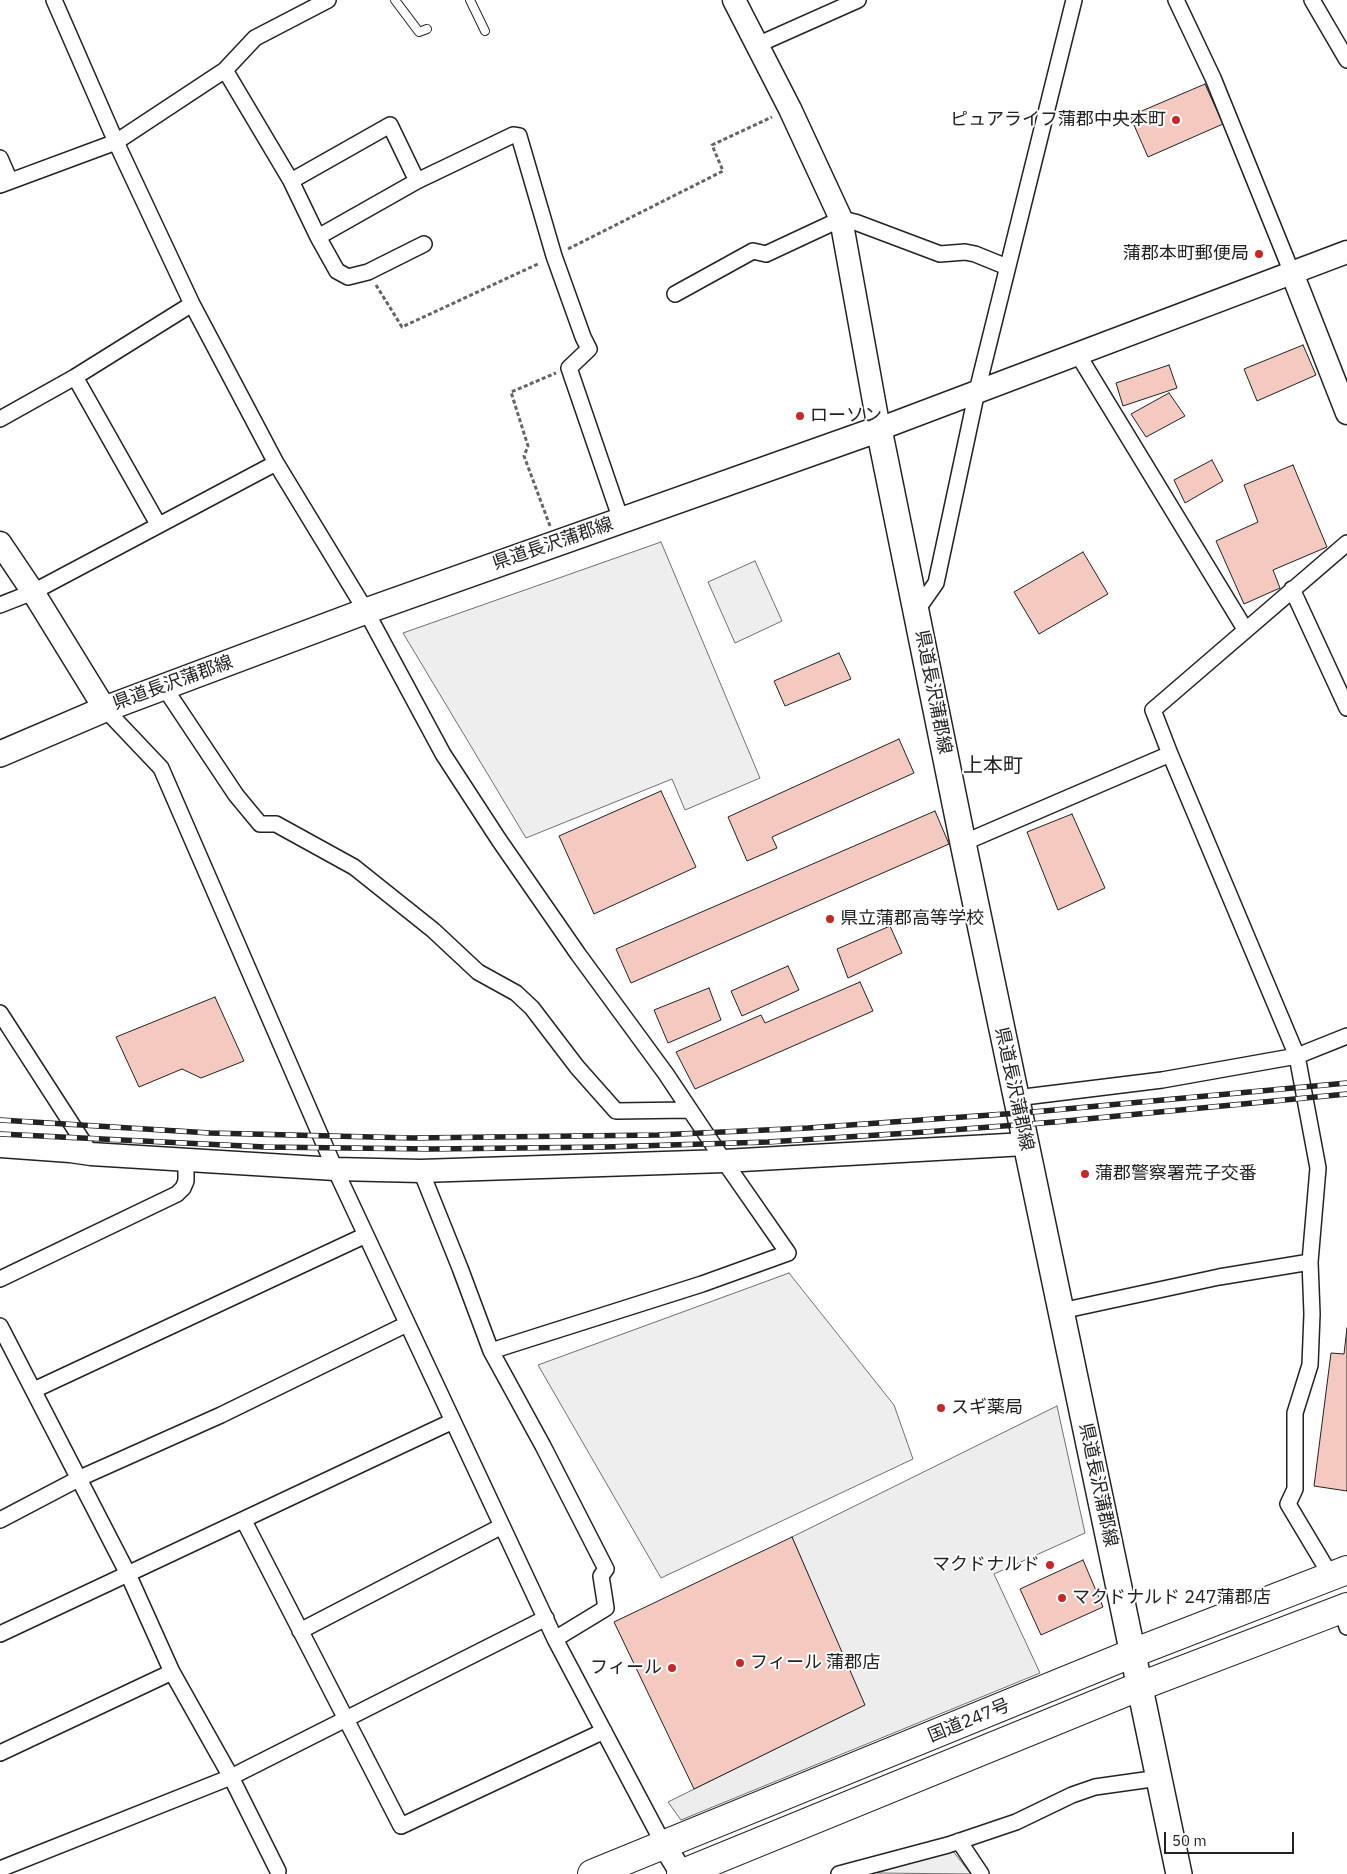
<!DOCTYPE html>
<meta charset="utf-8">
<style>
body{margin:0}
#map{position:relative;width:1347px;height:1874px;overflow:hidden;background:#fff;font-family:"IBM Plex Sans",sans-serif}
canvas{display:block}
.scale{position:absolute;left:1164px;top:1832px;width:130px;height:22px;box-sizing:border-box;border:2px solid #222;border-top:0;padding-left:6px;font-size:15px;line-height:18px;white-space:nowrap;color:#222;-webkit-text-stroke:4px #fff;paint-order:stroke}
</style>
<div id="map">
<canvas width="1347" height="1874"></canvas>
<div class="scale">50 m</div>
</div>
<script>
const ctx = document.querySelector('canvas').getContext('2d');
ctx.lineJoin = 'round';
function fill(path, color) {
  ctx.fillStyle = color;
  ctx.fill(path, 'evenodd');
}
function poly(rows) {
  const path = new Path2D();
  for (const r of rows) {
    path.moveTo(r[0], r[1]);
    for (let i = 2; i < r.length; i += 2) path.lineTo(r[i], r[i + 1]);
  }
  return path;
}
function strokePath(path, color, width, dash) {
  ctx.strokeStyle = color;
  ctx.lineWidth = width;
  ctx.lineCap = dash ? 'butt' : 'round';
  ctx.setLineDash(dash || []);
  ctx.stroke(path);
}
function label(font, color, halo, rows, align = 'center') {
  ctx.font = font + ' "IBM Plex Sans","Noto Sans JP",sans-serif';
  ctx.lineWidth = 4;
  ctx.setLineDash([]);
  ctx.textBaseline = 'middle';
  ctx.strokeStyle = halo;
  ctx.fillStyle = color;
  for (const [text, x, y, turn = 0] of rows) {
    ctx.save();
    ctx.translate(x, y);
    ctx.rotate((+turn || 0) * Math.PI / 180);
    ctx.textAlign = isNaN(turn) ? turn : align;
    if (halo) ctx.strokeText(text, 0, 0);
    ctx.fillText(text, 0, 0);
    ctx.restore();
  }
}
const green = poly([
 [661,542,760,778,685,810,672,779,526,838,403,633,661,542],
 [755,561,782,621,735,643,708,582,755,561],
 [789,1273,894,1405,913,1459,661,1578,538,1365,789,1273],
 [952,1850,971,1874,877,1873,952,1850]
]);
const parking = poly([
 [1057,1406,1085,1533,994,1574,1040,1673,681,1820,668,1802,864,1705,792,1537,1057,1406]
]);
const building = poly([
 [1205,84,1223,124,1148,157,1130,116,1205,84],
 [1303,345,1316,375,1257,401,1244,369,1303,345],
 [1169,365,1177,388,1123,406,1116,383,1169,365],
 [1169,393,1185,416,1146,437,1131,414,1169,393],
 [1212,460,1223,481,1185,503,1174,480,1212,460],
 [1293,465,1327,547,1273,570,1280,588,1244,604,1216,541,1258,522,1244,485,1293,465],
 [1083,552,1108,594,1039,634,1014,592,1083,552],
 [839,653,851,679,785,706,774,681,839,653],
 [899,739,914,773,772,837,777,848,747,861,728,817,899,739],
 [661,791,696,867,594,914,559,836,661,791],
 [935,811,949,844,631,983,616,949,935,811],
 [1072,814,1105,888,1058,910,1027,832,1072,814],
 [890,926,902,953,848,978,837,949,890,926],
 [788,966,799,990,742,1016,731,991,788,966],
 [860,982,873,1011,695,1089,676,1052,761,1015,765,1023,860,982],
 [709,988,721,1020,668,1043,654,1010,709,988],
 [215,997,244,1061,201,1078,182,1069,139,1087,116,1037,215,997],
 [1347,1328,1347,1491,1314,1486,1331,1353,1344,1354,1347,1328],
 [792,1537,865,1705,694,1789,614,1622,792,1537],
 [1083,1560,1103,1607,1041,1635,1020,1589,1083,1560]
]);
const path = poly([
 [568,249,723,171,712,145,772,117],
 [376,285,402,327,540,263],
 [550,526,524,456,528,446,511,392,556,373]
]);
const lane = poly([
 [395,0,419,32,427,29],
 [470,0,485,31]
]);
const street = poly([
 [54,0,116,142,192,304,276,463,366,611,443,754,499,840,578,954,666,1074,724,1161,788,1253,702,1284,491,1351],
 [1176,0,1213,78,1292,273],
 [1312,0,1347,60],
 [757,45,858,0],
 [225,70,291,181,318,237,417,181,513,135,519,136,554,256,583,337,589,349,569,368,621,520],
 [0,158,10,181],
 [291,181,390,125,417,181],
 [0,185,116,142,225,70,255,38,328,0],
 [318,237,337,271,348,277,368,272,424,244],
 [675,294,753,251,766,254,841,219,855,222,940,254,965,252,975,254,1007,267],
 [1077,353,1245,629],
 [75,377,158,524],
 [0,419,75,377,192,304],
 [1292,589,1347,708],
 [0,605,33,592,276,463],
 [917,610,936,583,977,391,1074,0],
 [164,687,236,795,260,824,276,824,354,867,433,930,478,972,516,993,532,1008,577,1067,616,1111,690,1110],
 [105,709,161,768,335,1169,555,1639,664,1845],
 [963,843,1170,754],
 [0,1013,91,1154],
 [1016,1098,1162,1080,1297,1056,1347,1036],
 [421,1171,460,1268,491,1351,543,1446,606,1569,601,1576,606,1608,555,1639],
 [0,1279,177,1194,183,1188,186,1181,186,1160],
 [1061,1311,1219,1277,1310,1262],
 [0,1326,128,1574,172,1672,231,1777,278,1871],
 [34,1390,366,1235],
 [0,1520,80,1478,221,1415,407,1324],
 [244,1521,401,1826,604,1731],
 [1331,1576,1288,1504,1295,1489,1295,1413,1310,1365,1312,1314,1310,1262,1318,1168,1297,1056,1170,754,1153,710,1347,543],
 [1342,1609,1347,1627],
 [300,1631,502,1526],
 [0,1634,453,1421],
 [0,1753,172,1672],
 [959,1841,981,1874],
 [0,1869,231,1777,546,1618],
 [839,1874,948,1845,1016,1822,1072,1795,1095,1787,1159,1778]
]);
const secondary = poly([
 [734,0,790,109,841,219,879,429,1347,252],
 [1292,273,1347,413],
 [0,543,33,592,105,709],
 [0,1146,70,1151,91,1154,335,1169,421,1171,724,1161,1025,1144],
 [664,1845,682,1874]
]);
const primary = poly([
 [0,754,105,709,366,611,879,429,963,843,1179,1874]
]);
const highway = poly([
 [592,1874,1133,1653,1347,1570],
 [681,1874,1138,1687,1347,1607]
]);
const rail = poly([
 [0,1120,210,1133,413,1138,658,1135,808,1128,1033,1112,1347,1083],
 [0,1134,265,1147,430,1149,605,1147,768,1142,925,1132,1055,1122,1347,1094]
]);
const markers = [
 [1176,120,5,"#c62828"],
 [1259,254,5,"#c62828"],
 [800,416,5,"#c62828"],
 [830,919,5,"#c62828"],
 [1085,1174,5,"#c62828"],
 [941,1408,5,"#c62828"],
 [1050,1565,5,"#c62828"],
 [1062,1598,5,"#c62828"],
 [740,1663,5,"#c62828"],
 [672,1668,5,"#c62828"]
];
const poiNames = [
 ["ピュアライフ蒲郡中央本町",1166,120,"right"],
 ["蒲郡本町郵便局",1249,254,"right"],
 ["ローソン",810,416],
 ["県立蒲郡高等学校",840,919],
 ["蒲郡警察署荒子交番",1095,1174],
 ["スギ薬局",951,1408],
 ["マクドナルド",1040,1565,"right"],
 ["マクドナルド 247蒲郡店",1072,1598],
 ["フィール 蒲郡店",750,1663],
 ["フィール",662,1668,"right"]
];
const streetNames = [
 ["県道長沢蒲郡線",553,544,-19],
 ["県道長沢蒲郡線",173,683,-20],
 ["県道長沢蒲郡線",933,692,79],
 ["県道長沢蒲郡線",1014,1089,78],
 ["県道長沢蒲郡線",1098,1485,78],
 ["国道247号",969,1721,-22]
];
const quarterNames = [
 ["上本町",993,766]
];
fill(green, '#eee');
strokePath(green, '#6f6f6f', 1);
fill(parking, '#ededed');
strokePath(parking, '#6f6f6f', 1);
fill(building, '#f3c9c0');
strokePath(building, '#222', 1);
strokePath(lane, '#222', 10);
strokePath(street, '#222', 18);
strokePath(secondary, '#222', 25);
strokePath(primary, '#222', 28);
strokePath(highway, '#222', 30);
strokePath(path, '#646464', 3, [4, 2.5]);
strokePath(lane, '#fff', 8);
strokePath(street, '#fff', 15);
strokePath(secondary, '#fff', 22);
strokePath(primary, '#fff', 25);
strokePath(highway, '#fff', 28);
strokePath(rail, '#222', 5.5);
strokePath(rail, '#fff', 4, [11]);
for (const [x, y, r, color] of markers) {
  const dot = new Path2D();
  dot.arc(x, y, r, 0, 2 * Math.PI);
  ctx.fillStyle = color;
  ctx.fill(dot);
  strokePath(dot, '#fff', 2);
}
label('18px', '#222', '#fff', poiNames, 'left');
label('18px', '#222', '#fff', streetNames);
label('20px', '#222', '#fff', quarterNames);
</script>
